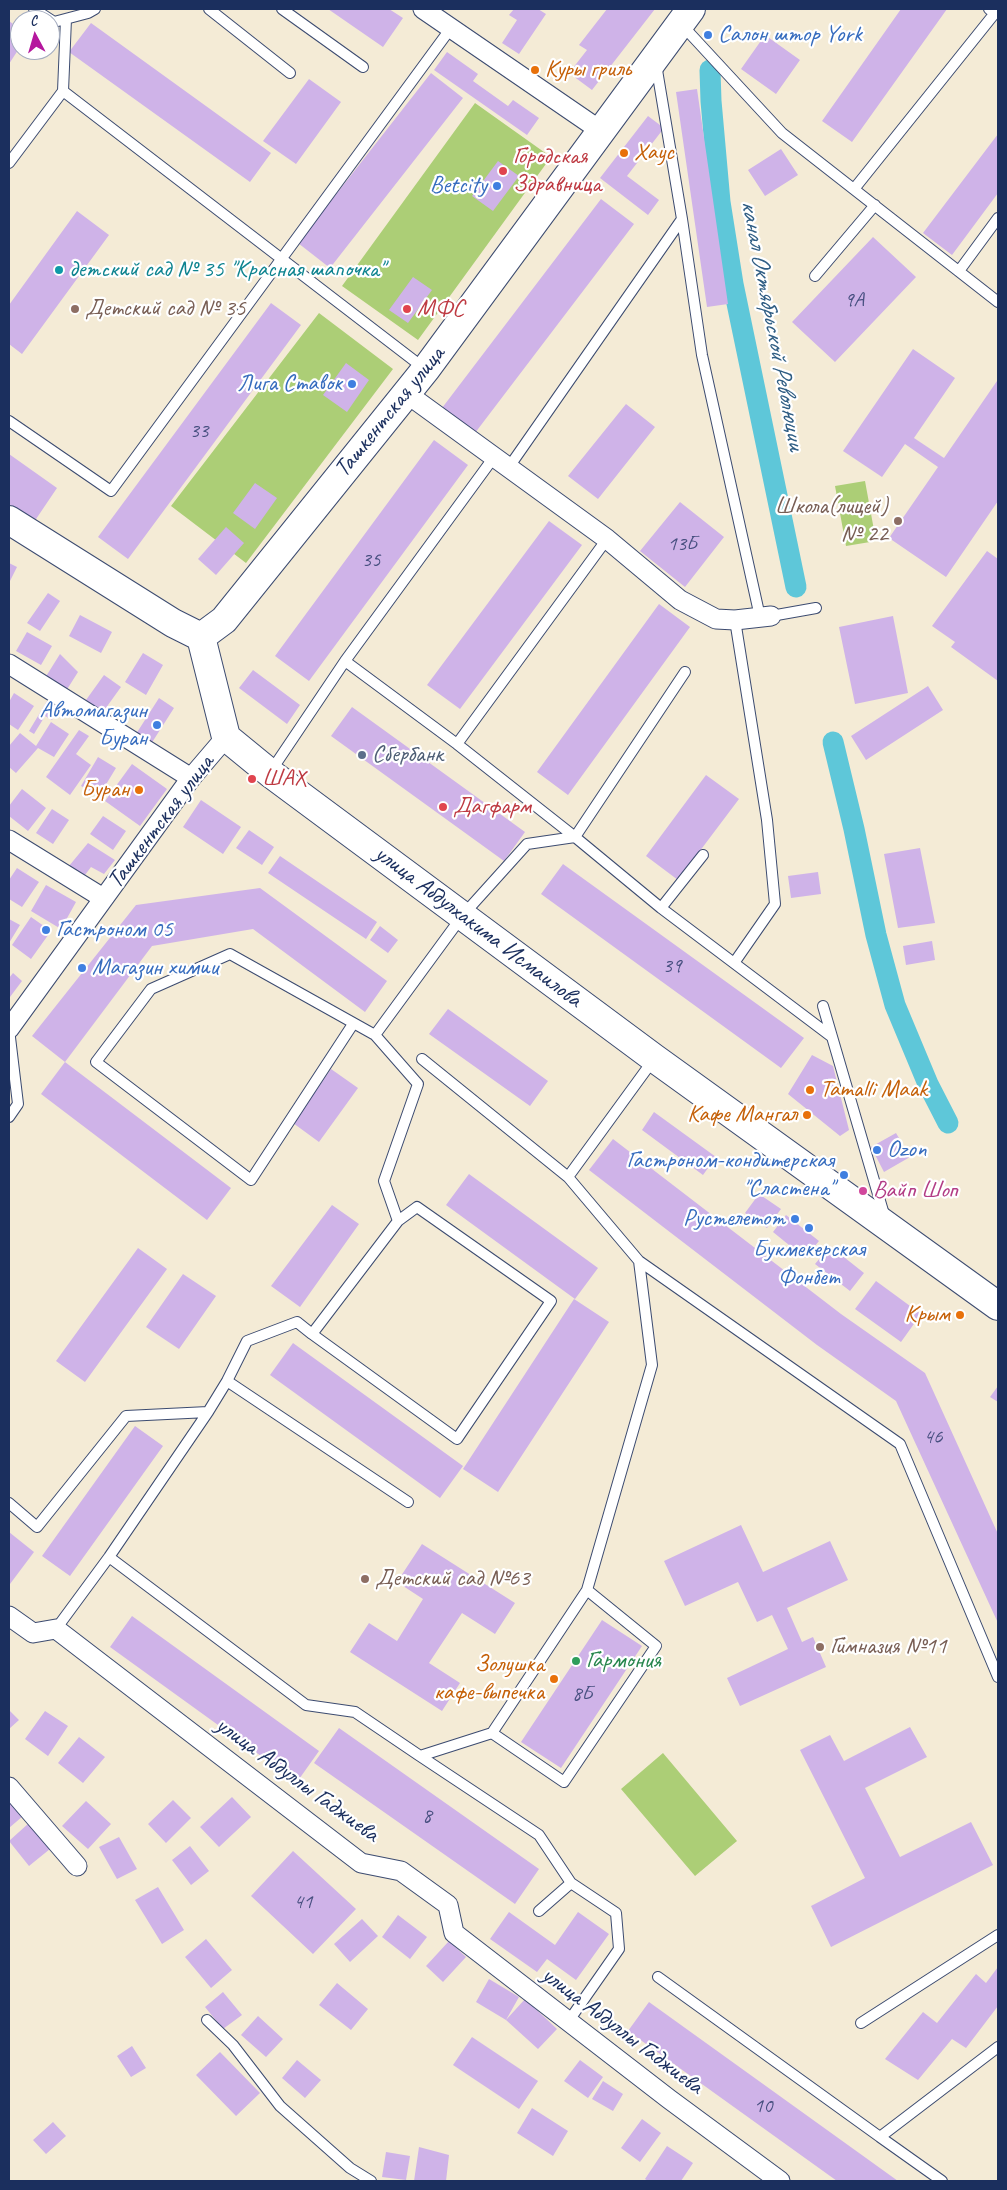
<!DOCTYPE html>
<meta charset="utf-8">
<style>
body{margin:0}
#map{position:relative;width:1007px;height:2190px;overflow:hidden;background:#f4ebd6;font-family:Caveat,sans-serif}
canvas{display:block}
.frame{position:absolute;inset:0;border:10px solid #1b2f5e;pointer-events:none}
.north{position:absolute;left:10px;top:10px;width:50px;height:50px;box-sizing:border-box;background:#fff;border:1px solid #a4acbf;border-radius:50%;rotate:354deg;font-size:14px;font-weight:700;line-height:20px;text-align:center;color:#1b2f5e}
.north::after{content:'';display:block;margin:auto;width:18px;height:22px;background:#b5179e;clip-path:polygon(50% 0,100% 100%,50% 72%,0 100%)}
</style>
<div id="map">
<canvas width="1007" height="2190"></canvas>
<div class="frame"></div>
<div class="north">С</div>
</div>
<script>
const ctx = document.querySelector('canvas').getContext('2d');
ctx.lineJoin = 'round';
function fill(path, color) {
  ctx.fillStyle = color;
  ctx.fill(path, 'evenodd');
}
function poly(rows) {
  const path = new Path2D();
  for (const r of rows) {
    path.moveTo(r[0], r[1]);
    for (let i = 2; i < r.length; i += 2) path.lineTo(r[i], r[i + 1]);
  }
  return path;
}
function strokePath(path, color, width, dash) {
  ctx.strokeStyle = color;
  ctx.lineWidth = width;
  ctx.lineCap = dash ? 'butt' : 'round';
  ctx.setLineDash(dash || []);
  ctx.stroke(path);
}
function label(font, color, halo, rows, align = 'center') {
  ctx.font = font + ' Caveat,sans-serif';
  ctx.lineWidth = 4.5;
  ctx.setLineDash([]);
  ctx.textBaseline = 'middle';
  ctx.strokeStyle = halo;
  ctx.fillStyle = color;
  for (const [text, x, y, turn = 0] of rows) {
    ctx.save();
    ctx.translate(x, y);
    ctx.rotate((+turn || 0) * Math.PI / 180);
    ctx.textAlign = isNaN(turn) ? turn : align;
    if (halo) ctx.strokeText(text, 0, 0);
    ctx.fillText(text, 0, 0);
    ctx.restore();
  }
}
const green = poly([
 [475,103,551,157,418,340,342,286],
 [319,313,393,369,246,563,171,506],
 [865,481,876,541,846,546,835,486],
 [663,1753,737,1841,695,1876,621,1789]
]);
const canal = poly([
 [710,70,711,101,720,202,733,284,796,587],
 [833,742,854,829,876,935,895,1005,928,1084,948,1123]
]);
const building = poly([
 [328,9,389,9,403,18,383,47],
 [514,9,538,9,546,14,519,54,502,43,517,20,509,15],
 [607,9,655,9,592,90,569,73,587,50,579,45],
 [901,9,947,9,852,142,822,121],
 [9,21,20,29,20,47,9,64],
 [91,23,271,153,250,182,69,52],
 [765,35,800,60,776,94,741,69],
 [447,52,478,74,473,81,508,106,513,100,539,118,527,135,434,70],
 [431,73,463,98,330,268,298,243],
 [309,79,341,102,296,164,263,141],
 [697,89,728,304,707,307,676,92],
 [648,116,664,128,627,176,659,200,648,215,600,178],
 [998,134,998,193,952,255,923,233],
 [781,149,798,175,765,196,748,170],
 [498,161,519,176,493,211,472,196],
 [601,199,634,224,475,433,442,408],
 [77,211,109,235,22,354,9,344,9,305],
 [873,237,916,277,835,362,792,322],
 [413,277,432,290,408,323,389,310],
 [271,303,301,325,128,559,98,537],
 [913,349,955,378,914,438,944,458,997,381,998,382,998,501,946,577,889,538,938,467,905,444,882,477,843,451],
 [346,363,369,380,347,412,323,395],
 [626,404,655,427,598,499,568,476],
 [434,440,468,465,309,681,275,656],
 [9,454,57,488,34,522,9,504],
 [255,483,277,498,255,529,233,513],
 [680,502,724,537,685,587,640,551],
 [549,521,582,545,460,709,427,685],
 [226,527,244,543,216,575,198,559],
 [987,551,998,559,998,681,951,647,955,642,932,626],
 [9,563,17,567,9,583],
 [48,593,60,601,40,631,27,623],
 [659,604,690,627,568,795,537,772],
 [80,615,112,632,101,653,69,636],
 [893,616,908,693,855,704,839,627],
 [27,632,52,646,41,665,16,651],
 [143,653,163,665,146,695,125,682],
 [60,654,78,672,66,691,45,678],
 [253,670,300,705,287,724,239,688],
 [104,675,121,687,103,712,86,700],
 [928,686,943,710,866,760,851,736],
 [14,693,34,706,18,730,9,724,9,702],
 [159,698,174,708,151,744,136,734],
 [47,701,59,708,52,720,45,716,34,734,29,731],
 [352,707,525,832,504,861,331,736],
 [51,722,69,734,54,757,38,748,16,773,9,767,9,746,20,733,36,746],
 [79,730,89,736,76,754,91,765,70,795,46,777],
 [98,757,116,768,99,796,81,786],
 [132,764,167,789,140,826,105,801],
 [706,775,739,799,678,880,646,856],
 [22,789,46,808,28,831,9,816,9,806],
 [201,800,241,827,223,854,183,827],
 [52,809,69,820,53,844,36,833],
 [103,816,126,831,113,850,90,834],
 [249,830,274,847,262,865,236,848],
 [88,843,115,860,104,874,91,867,85,875,69,866],
 [920,848,935,923,898,928,884,854],
 [280,856,377,922,366,939,268,873],
 [563,864,804,1038,781,1068,541,894],
 [17,868,39,882,22,907,9,899,9,880],
 [818,872,821,894,791,898,788,876],
 [46,885,76,902,61,929,31,911],
 [260,888,387,981,365,1012,253,929,152,946,65,1062,32,1036,136,905],
 [31,917,51,931,31,959,12,945],
 [9,919,20,925,9,943],
 [380,926,398,940,388,953,370,940],
 [932,941,935,960,906,965,903,946],
 [13,973,22,981,10,997,9,978],
 [448,1009,548,1081,530,1106,429,1034],
 [812,1055,833,1066,849,1130,840,1136,788,1094],
 [65,1062,231,1188,207,1220,41,1094],
 [331,1069,358,1088,319,1142,293,1123],
 [654,1112,716,1157,703,1175,642,1130],
 [896,1133,910,1157,884,1172,871,1147],
 [613,1139,841,1314,925,1373,998,1534,998,1623,896,1401,817,1345,589,1170],
 [469,1174,598,1268,575,1299,446,1205],
 [759,1194,781,1209,767,1228,745,1213],
 [332,1205,359,1224,300,1307,271,1286],
 [786,1215,819,1241,805,1258,773,1232],
 [830,1246,864,1273,850,1291,815,1264],
 [138,1248,167,1269,85,1382,56,1361],
 [183,1274,216,1296,179,1349,146,1327],
 [876,1281,921,1314,901,1342,855,1309],
 [574,1299,609,1322,498,1492,463,1469],
 [293,1343,463,1466,440,1498,270,1375],
 [998,1386,998,1402,990,1397],
 [135,1426,163,1446,70,1576,42,1556],
 [741,1525,763,1572,830,1541,848,1580,787,1608,802,1642,813,1637,826,1667,740,1706,727,1678,788,1649,772,1615,757,1622,738,1582,685,1606,664,1561],
 [9,1532,34,1552,10,1584,9,1583],
 [422,1544,515,1603,495,1634,462,1613,429,1663,460,1683,442,1711,350,1652,369,1623,397,1641,423,1599,397,1582],
 [132,1616,319,1751,297,1782,110,1647],
 [602,1620,642,1646,561,1768,521,1742],
 [9,1710,19,1720,9,1729],
 [45,1711,68,1726,48,1756,25,1739],
 [910,1727,927,1757,865,1788,900,1857,971,1822,993,1865,831,1947,811,1906,865,1878,800,1750,830,1735,844,1761],
 [339,1728,539,1869,515,1904,314,1763],
 [79,1737,105,1757,83,1783,58,1763],
 [232,1797,251,1817,219,1847,200,1827],
 [9,1798,23,1816,9,1828],
 [173,1800,191,1818,166,1843,148,1824],
 [86,1801,111,1824,88,1849,62,1826],
 [29,1823,50,1849,29,1866,9,1841],
 [119,1837,137,1869,117,1879,99,1847],
 [190,1846,209,1871,191,1885,172,1860],
 [293,1851,356,1909,313,1954,251,1896],
 [158,1887,184,1930,162,1944,135,1900],
 [509,1912,555,1945,578,1912,609,1934,576,1980,547,1959,537,1972,490,1939],
 [398,1915,427,1937,410,1959,382,1937],
 [362,1919,378,1936,350,1962,334,1944],
 [206,1939,232,1970,211,1988,185,1957],
 [449,1941,466,1957,443,1982,426,1966],
 [998,1967,998,2006,966,2048,952,2039,918,2080,885,2059,923,2012,937,2023,976,1974,986,1983],
 [489,1979,519,1997,506,2020,525,1999,557,2029,538,2049,506,2020,476,2002],
 [337,1983,368,2009,351,2030,319,2005],
 [223,1992,242,2015,223,2029,205,2007],
 [649,2002,898,2181,837,2181,628,2031],
 [258,2016,283,2039,266,2057,241,2035],
 [472,2037,538,2081,519,2109,453,2065],
 [132,2046,146,2068,131,2077,117,2056],
 [220,2052,260,2093,236,2116,196,2075],
 [297,2060,321,2080,305,2098,282,2078],
 [580,2060,603,2077,588,2098,564,2081],
 [603,2081,623,2094,613,2111,592,2099],
 [532,2108,568,2131,553,2156,517,2133],
 [642,2119,661,2133,640,2162,621,2148],
 [53,2122,66,2136,46,2154,33,2140],
 [667,2146,693,2163,681,2181,648,2181,645,2179],
 [419,2147,449,2155,446,2181,414,2181],
 [386,2152,410,2156,406,2180,382,2177]
]);
const lane = poly([
 [34,9,54,22,88,13,95,9],
 [209,9,290,73],
 [282,9,363,67],
 [682,25,782,133,998,302],
 [63,91,66,19],
 [9,163,63,91,425,369],
 [854,189,995,13,989,9],
 [682,219,702,355,760,617],
 [959,271,998,218],
 [815,276,875,205],
 [9,421,111,491,451,28],
 [509,467,682,219,656,64],
 [771,616,816,608],
 [345,661,494,457],
 [457,744,575,837,685,672],
 [271,771,345,661,457,744,607,539],
 [703,855,661,908,832,1037],
 [734,963,775,904,767,820,735,620],
 [823,1006,885,1218],
 [353,1024,251,1180,96,1062,151,989,230,954,375,1035],
 [422,1059,568,1177],
 [9,1117,18,1104,9,1029],
 [639,1261,900,1444,998,1677],
 [312,1334,457,1439,551,1301,417,1207,398,1221],
 [227,1381,408,1502],
 [9,1503,37,1527,126,1416,208,1412],
 [109,1557,306,1705,355,1712,420,1756,492,1733,587,1590,652,1365,639,1261,568,1177,654,1059],
 [56,1629,109,1557,208,1412,227,1381,247,1341,297,1322,312,1334,398,1221,384,1181,418,1084,375,1035,463,915,527,844,575,837,661,908],
 [492,1733,564,1782,656,1646,587,1590],
 [420,1756,539,1835,571,1883,539,1911],
 [658,1977,880,2137,998,2047],
 [207,2020,233,2045,280,2106,350,2168,371,2181],
 [568,2022,619,1949,616,1913,571,1883],
 [861,2023,998,1935],
 [880,2137,942,2181]
]);
const street = poly([
 [423,9,601,131],
 [406,393,607,539,680,600,716,619,735,620,771,616],
 [9,664,191,778],
 [9,840,103,898],
 [9,1029,191,778,226,737],
 [9,1616,33,1633,56,1629,361,1863,401,1871,448,1905,454,1933,669,2099,780,2181],
 [9,1787,77,1866]
]);
const secondary = poly([
 [9,520,173,623,201,637],
 [201,637,226,737,270,773,654,1058,998,1306],
 [201,637,224,620,426,369,691,9]
]);
const markers = [
 [708,35,5,"#3f7fe0"],
 [535,70,5,"#e8710a"],
 [624,153,5,"#e8710a"],
 [503,171,5,"#e0444e"],
 [497,186,5,"#3f7fe0"],
 [59,270,5,"#0f9aa8"],
 [75,309,5,"#8d6e63"],
 [407,309,5,"#e0444e"],
 [352,384,5,"#3f7fe0"],
 [898,521,5,"#8d6e63"],
 [157,725,5,"#3f7fe0"],
 [362,755,5,"#5c6f8a"],
 [252,779,5,"#e0444e"],
 [139,790,5,"#e8710a"],
 [443,807,5,"#e0444e"],
 [46,930,5,"#3f7fe0"],
 [82,968,5,"#3f7fe0"],
 [810,1090,5,"#e8710a"],
 [807,1115,5,"#e8710a"],
 [877,1150,5,"#3f7fe0"],
 [844,1175,5,"#3f7fe0"],
 [863,1191,5,"#d1479c"],
 [795,1219,5,"#3f7fe0"],
 [809,1228,5,"#3f7fe0"],
 [960,1315,5,"#e8710a"],
 [365,1579,5,"#8d6e63"],
 [820,1647,5,"#8d6e63"],
 [576,1661,5,"#2e9e5b"],
 [554,1679,5,"#e8710a"]
];
const numberNames = [
 ["9А",854,300],
 ["33",199,431],
 ["13Б",682,544],
 ["35",371,560],
 ["39",672,966],
 ["46",933,1437],
 ["8Б",582,1694],
 ["8",427,1816],
 ["41",303,1902],
 ["10",763,2106]
];
const shopNames = [
 ["Салон штор York",718,35,"left"],
 ["Betcity",487,186],
 ["Лига Ставок",342,384],
 ["Автомагазин",147,711],
 ["Буран",147,739],
 ["Гастроном 05",56,930,"left"],
 ["Магазин химии",92,968,"left"],
 ["Ozon",887,1150,"left"],
 ["Гастроном-кондитерская",834,1161],
 ["\"Сластена\"",834,1189],
 ["Рустелетот",785,1219],
 ["Букмекерская",809,1250,"center"],
 ["Фонбет",809,1278,"center"]
];
const foodNames = [
 ["Куры гриль",545,70,"left"],
 ["Хаус",634,153,"left"],
 ["Буран",129,790],
 ["Tamalli Maak",820,1090,"left"],
 ["Кафе Мангал",797,1115],
 ["Крым",950,1315],
 ["Золушка",544,1665],
 ["кафе-выпечка",544,1693]
];
const healthNames = [
 ["Городская",513,157],
 ["Здравница",513,185],
 ["МФС",417,309],
 ["ШАХ",262,779],
 ["Дагфарм",453,807]
];
const cultureNames = [
 ["детский сад № 35 \"Красная шапочка\"",69,270]
];
const educationNames = [
 ["Детский сад № 35",85,309],
 ["Школа(лицей)",888,507,"right"],
 ["№ 22",888,535,"right"],
 ["Детский сад №63",375,1579],
 ["Гимназия №11",830,1647]
];
const streetNames = [
 ["Ташкентская улица",390,412,-51],
 ["Ташкентская улица",161,822,-53],
 ["улица Абдулхакима Исмаилова",478,927,37],
 ["улица Абдуллы Гаджиева",297,1780,36],
 ["улица Абдуллы Гаджиева",622,2031,37]
];
const serviceNames = [
 ["Сбербанк",372,755]
];
const hotelNames = [
 ["Вайп Шоп",873,1191]
];
const leisureNames = [
 ["Гармония",586,1661]
];
const waterNames = [
 ["канал Октябрьской Революции",772,325,79]
];
fill(green, '#acce76');
strokePath(canal, '#5ec7d9', 21);
fill(building, '#cfb3e8');
strokePath(lane, '#3c4b70', 12);
strokePath(street, '#3c4b70', 21);
strokePath(secondary, '#3c4b70', 30);
strokePath(lane, '#fff', 10);
strokePath(street, '#fff', 19);
strokePath(secondary, '#fff', 28);
for (const [x, y, r, color] of markers) {
  const dot = new Path2D();
  dot.arc(x, y, r, 0, 2 * Math.PI);
  ctx.fillStyle = color;
  ctx.fill(dot);
  strokePath(dot, '#fff', 2);
}
label('21px', '#485080', null, numberNames);
label('24px', '#366cbe', '#fff', shopNames, 'right');
label('24px', '#c56008', '#fff', foodNames, 'right');
label('24px', '#be3a42', '#fff', healthNames, 'left');
label('24px', '#0d838f', '#fff', cultureNames, 'left');
label('24px', '#785e54', '#fff', educationNames, 'left');
label('24px', '#1b2f5e', '#fff', streetNames);
label('24px', '#4e5e75', '#fff', serviceNames, 'left');
label('24px', '#b23c85', '#fff', hotelNames, 'left');
label('24px', '#27864d', '#fff', leisureNames, 'left');
label('italic 25px', '#2f5d83', '#fff', waterNames);
</script>
